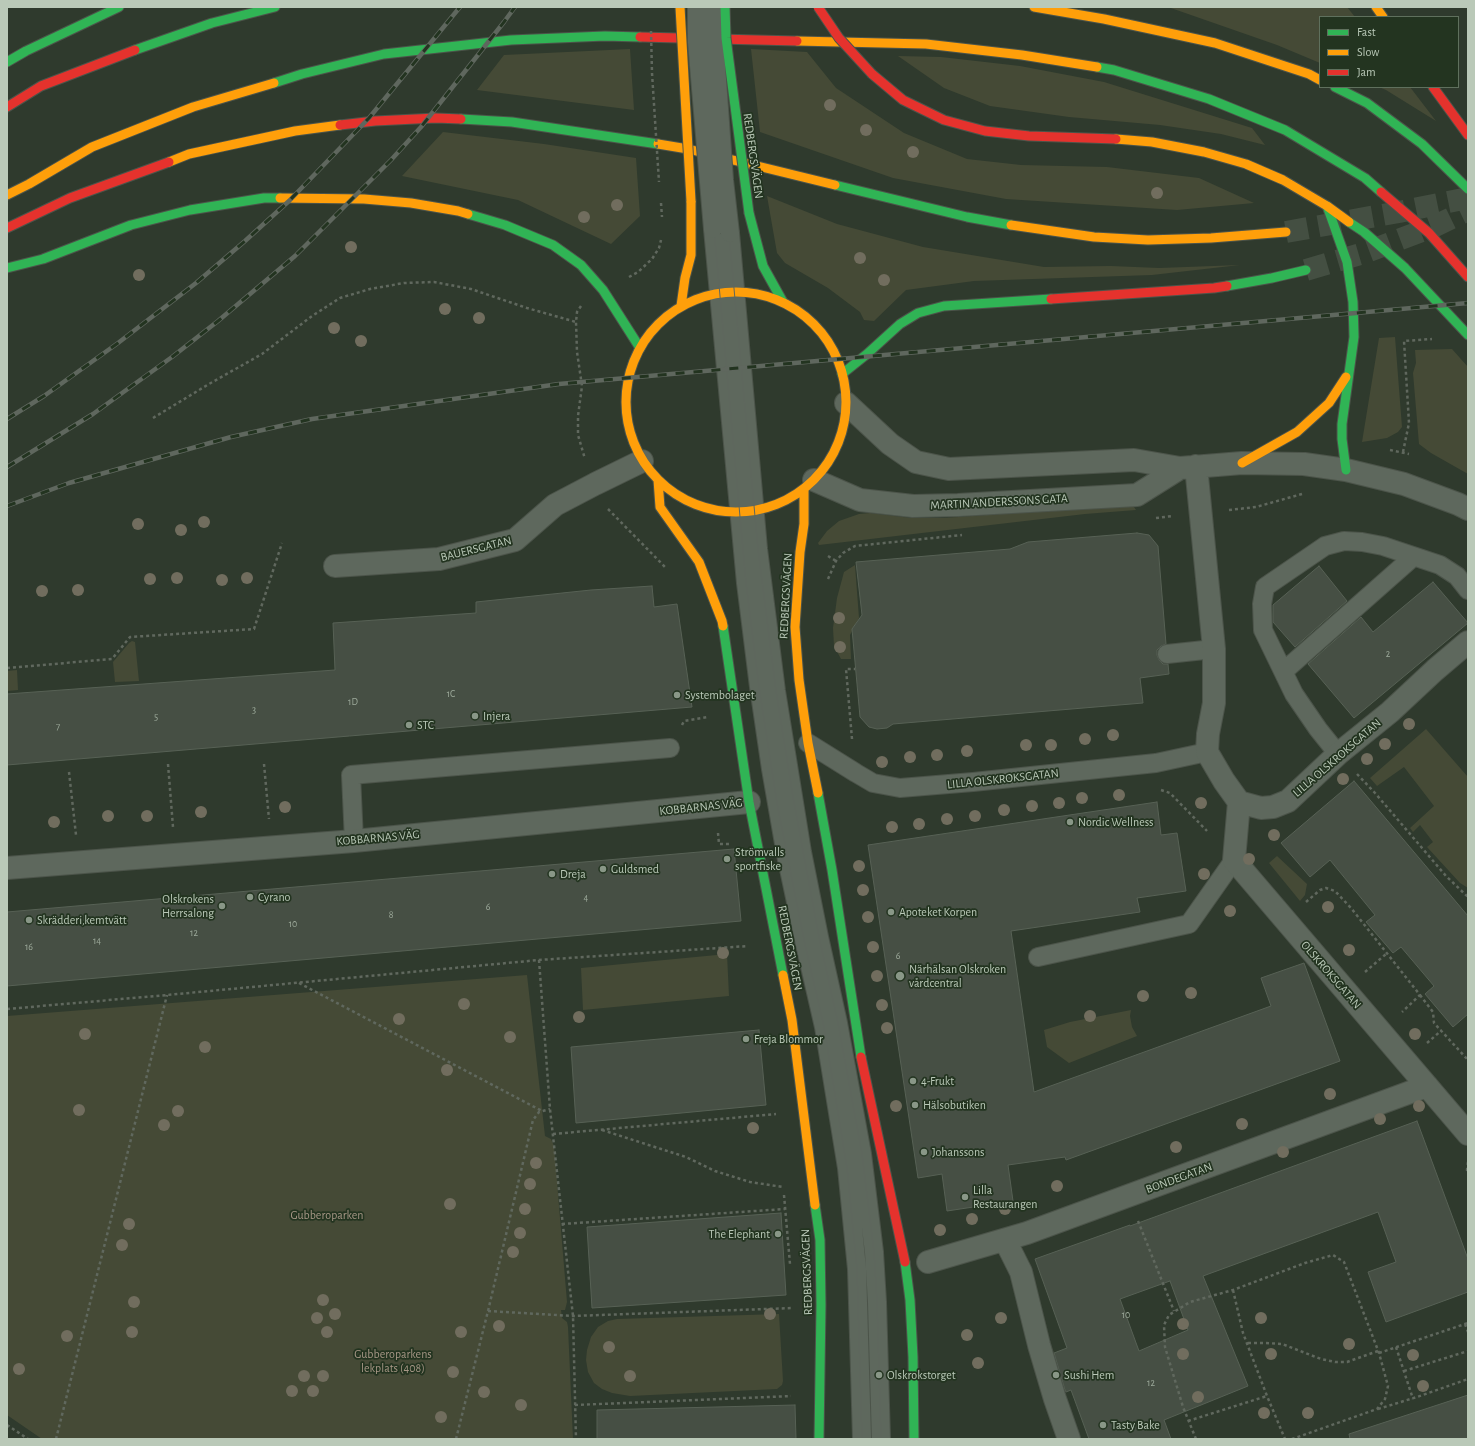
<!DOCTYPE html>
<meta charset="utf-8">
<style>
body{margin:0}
#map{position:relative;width:1475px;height:1446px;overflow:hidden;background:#2f3a2d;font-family:"Alegreya Sans",sans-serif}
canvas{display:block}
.frame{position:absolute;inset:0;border:8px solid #bac9b8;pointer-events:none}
.legend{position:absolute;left:1319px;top:16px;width:140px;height:72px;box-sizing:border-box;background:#233420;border:1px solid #5f705d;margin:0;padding:5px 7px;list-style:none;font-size:12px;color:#bac9b8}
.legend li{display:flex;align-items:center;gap:8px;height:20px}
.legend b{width:20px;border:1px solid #5f705d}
</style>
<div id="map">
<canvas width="1475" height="1446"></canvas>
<div class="frame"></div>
<ul class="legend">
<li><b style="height:5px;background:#30b455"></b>Fast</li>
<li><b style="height:5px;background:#ff9f0a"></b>Slow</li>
<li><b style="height:5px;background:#e5322d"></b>Jam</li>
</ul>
</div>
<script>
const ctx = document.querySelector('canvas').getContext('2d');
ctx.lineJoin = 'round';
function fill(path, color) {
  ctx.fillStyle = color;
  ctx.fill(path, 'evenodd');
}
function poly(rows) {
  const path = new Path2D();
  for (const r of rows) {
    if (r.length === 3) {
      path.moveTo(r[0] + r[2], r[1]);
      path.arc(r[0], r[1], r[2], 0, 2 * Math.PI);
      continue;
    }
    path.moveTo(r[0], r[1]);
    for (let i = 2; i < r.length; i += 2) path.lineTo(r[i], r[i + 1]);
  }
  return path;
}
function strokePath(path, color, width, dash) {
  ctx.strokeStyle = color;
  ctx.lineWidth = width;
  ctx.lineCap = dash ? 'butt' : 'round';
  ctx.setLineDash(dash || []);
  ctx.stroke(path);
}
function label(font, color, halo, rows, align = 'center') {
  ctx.font = font + ' "Alegreya Sans",sans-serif';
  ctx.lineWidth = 3.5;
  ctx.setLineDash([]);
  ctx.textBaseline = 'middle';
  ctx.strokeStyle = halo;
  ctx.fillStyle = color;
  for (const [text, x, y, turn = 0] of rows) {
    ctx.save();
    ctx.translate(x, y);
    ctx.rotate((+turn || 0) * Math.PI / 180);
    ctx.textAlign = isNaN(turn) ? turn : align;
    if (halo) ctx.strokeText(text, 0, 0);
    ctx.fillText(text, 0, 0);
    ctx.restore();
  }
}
const green = poly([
 [1168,7,1347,7,1355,17,1320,17,1320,63,1277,45],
 [630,49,634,110,477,90,504,55],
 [751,49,807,52,836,88,904,133,967,159,1021,165,1107,167,1199,178,1254,203,1177,210,1006,199,893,178,760,132],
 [898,56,941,57,1020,66,1104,82,1252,128,1265,145,1221,134,1160,125,1069,117,990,106,944,88],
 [1379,87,1410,87,1436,121,1386,90],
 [443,132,544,144,636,158,640,216,611,244,518,200,402,176],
 [767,196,837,224,923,247,1044,267,1111,266,1159,268,1240,265,1152,275,974,281,906,290,874,321,864,320,860,312,828,288,785,263,777,253],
 [1395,337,1402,427,1398,432,1387,438,1362,442,1379,338],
 [1452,349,1468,367,1468,474,1431,453,1419,444,1413,373,1416,363,1415,350],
 [1131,506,1134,507,1136,510,1085,514,819,545,818,543,827,531,839,521,859,514,870,513,911,518,944,518,1097,507],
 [855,565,859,618,850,635,851,659,841,659,834,646,833,628,837,598,844,572],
 [132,641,135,642,139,681,115,682,113,662,129,643],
 [17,670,18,690,7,691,7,671],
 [1426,729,1468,777,1468,888,1460,883,1427,847,1433,842,1420,825,1413,832,1410,828,1434,806,1404,767,1377,786,1370,778],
 [1277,856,1307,884,1305,895,1300,901,1269,863],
 [727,954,729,996,583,1010,581,968],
 [527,975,545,1136,551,1139,554,1146,567,1302,565,1310,561,1310,562,1318,567,1322,568,1327,573,1439,42,1439,7,1415,7,1016],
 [1131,1010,1130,1016,1132,1027,1137,1036,1069,1063,1047,1047,1044,1030,1070,1022],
 [779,1314,783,1381,782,1385,777,1389,630,1396,612,1393,602,1389,594,1383,588,1372,586,1360,587,1350,591,1337,598,1327,608,1321,617,1319]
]);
const building = poly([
 [1137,533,1149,535,1158,546,1166,644,1161,646,1157,650,1157,655,1159,660,1163,664,1168,664,1169,674,1140,678,1143,703,893,724,887,728,877,729,869,727,860,717,852,629,862,615,856,562,1010,549,1028,542,1137,533],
 [1319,566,1347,601,1295,647,1273,622,1273,605,1319,566],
 [1433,582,1468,623,1354,718,1308,664,1361,617,1373,632,1433,582],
 [652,586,654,607,677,604,692,707,7,765,7,694,335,670,333,623,476,613,476,602,591,590,652,586],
 [1354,781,1468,916,1468,1014,1453,1027,1425,994,1434,986,1401,947,1393,953,1366,922,1375,915,1330,860,1310,877,1281,843,1354,781],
 [1157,802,1161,835,1177,833,1186,891,1137,898,1140,912,1011,931,1034,1092,1271,1006,1261,978,1304,963,1340,1061,1066,1160,1065,1157,1008,1165,1013,1201,947,1211,942,1174,918,1178,868,845,1157,802],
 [734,849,741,921,7,986,7,912,734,849],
 [759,1030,766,1105,576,1123,571,1047,759,1030],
 [1417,1121,1468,1259,1468,1292,1386,1322,1368,1272,1396,1262,1378,1212,1203,1276,1248,1386,1164,1420,1171,1439,1089,1439,1071,1390,1066,1392,1065,1390,1054,1353,1067,1348,1035,1259,1130,1225,1130,1226,1417,1121],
 [1170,1281,1188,1330,1139,1351,1120,1299,1170,1281],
 [781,1213,786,1295,592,1308,587,1227,781,1213],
 [1468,1395,1468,1439,1350,1439,1349,1434,1468,1395],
 [795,1405,796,1439,597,1439,597,1410,795,1405]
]);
const highwayTunnel = poly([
 [1286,232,1399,212,1468,198],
 [1306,270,1364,253,1435,226,1468,210]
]);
const path = poly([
 [629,277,638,272,652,259,659,248,661,240],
 [581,306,577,312,576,322,577,352,582,386,578,416,578,435,585,459],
 [153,418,209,384,262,354,312,316,340,298,370,289,404,283,434,282,471,289,527,308,576,322],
 [1390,450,1409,454],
 [1403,452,1409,423,1404,341,1432,339],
 [608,509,666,568],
 [1229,510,1256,507,1302,494],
 [1156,518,1173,516],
 [828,556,836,561],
 [828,579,836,561,843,553,855,546,962,535],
 [7,668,112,659,130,637,254,629,282,543],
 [682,725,684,721,708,717],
 [852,739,846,669,855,669],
 [168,764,173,827],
 [264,764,269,819],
 [69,772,76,835],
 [1357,774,1375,793,1446,876,1468,897],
 [1161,790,1170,793,1207,831],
 [718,833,719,844,729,844],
 [1306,902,1320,890,1326,888,1335,891,1351,908,1420,995,1402,1012],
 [539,960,550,1109,573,1316,576,1439],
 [1365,972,1386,954],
 [299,983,542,1111],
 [1420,995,1433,1012,1434,1023,1468,1060],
 [7,1009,167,995,539,960,748,946],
 [1427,1043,1442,1030],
 [602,1130,686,1157,715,1171,750,1182,783,1187],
 [553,1134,776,1114],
 [1468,1162,1467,1170,1468,1173],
 [784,1195,790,1264],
 [1138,1221,1174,1311],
 [562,1224,785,1209],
 [1233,1290,1243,1333,1267,1396,1285,1439],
 [488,1311,573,1316,793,1308],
 [1465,1324,1468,1332],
 [1248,1343,1266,1343,1282,1344,1321,1359,1335,1362,1347,1362,1378,1351],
 [1396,1347,1413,1399],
 [1379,1353,1468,1323],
 [1404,1371,1468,1351],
 [575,1405,791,1396],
 [1378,1409,1417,1397,1468,1379],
 [1188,1421,1267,1396],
 [7,1425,28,1439],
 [56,1439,167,995],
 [456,1439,488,1311,533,1120,539,1112,550,1109],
 [1196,1439,1183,1407,1165,1347,1164,1325,1169,1315,1190,1302,1233,1290,1305,1263,1333,1255,1344,1262,1379,1353,1388,1386,1385,1399,1377,1409,1292,1439]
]);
const lane = poly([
 [713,229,746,583,759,687,771,769,786,855,804,940,824,1027,847,1168,857,1269,862,1439],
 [730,233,758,549,776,691,802,852,819,937,838,1023,862,1154,874,1252,877,1302,881,1439],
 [1167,654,1214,649],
 [1284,671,1413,557],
 [808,743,856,773,873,783,900,788,973,782,1156,763,1207,752],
 [1338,754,1318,729,1294,694,1263,630,1262,604,1265,587,1325,546,1344,541,1362,542,1383,546,1440,565,1457,576,1468,590],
 [354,841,351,775,670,748],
 [1038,957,1189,924,1234,860]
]);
const street = poly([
 [846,403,890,444,916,462,949,469,1134,460,1180,468,1242,463,1304,464,1346,470,1404,484,1458,504,1468,509],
 [1196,466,1214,649,1214,703,1208,734,1207,752,1224,781,1239,802,1261,808,1273,807,1288,801,1338,754,1390,712,1435,670,1468,642],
 [814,480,860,500,913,506,958,505,1137,495,1180,468],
 [335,566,439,559,515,540,555,505,595,484,642,461],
 [1239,802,1234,860,1468,1134],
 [7,868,354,841,749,802],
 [1005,1240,1021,1272,1039,1345,1055,1399,1069,1439],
 [928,1262,1027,1233,1427,1086]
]);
const fast = poly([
 [135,50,212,23,275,7],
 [7,62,26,51,119,7],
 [1097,67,1114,70,1209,99,1285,130,1365,178,1381,192],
 [274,83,302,74,384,54,511,40,605,36,640,37],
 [1335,87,1367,103,1422,144,1468,189],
 [461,119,512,122,658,144],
 [835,185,967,217,1011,225],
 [1327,206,1347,262,1353,302,1354,337,1342,424,1342,439,1346,470],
 [749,213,763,266,783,302],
 [468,214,505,225,553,245,581,265,603,290,640,348],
 [1349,222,1364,232,1405,268,1468,335],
 [7,268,43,259,131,225,190,210,264,198,280,198],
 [1227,286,1272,278,1306,270],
 [842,374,867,354,900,324,918,313,944,306,1051,299],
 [723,626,749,802,783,975],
 [818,793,832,870,861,1057],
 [815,1205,820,1240,821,1305,819,1439],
 [905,1262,910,1300,913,1357,914,1439]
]);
const slow = poly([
 [1034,7,1104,19,1215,43,1309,74,1320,80],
 [1376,7,1383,17],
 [797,41,926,44,1022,55,1097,67],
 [1116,139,1152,142,1204,152,1246,164,1283,180,1327,206,1349,222],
 [658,144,688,149,835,185],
 [169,162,189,154,295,131,340,125],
 [7,195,29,184,92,147,193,107,274,83],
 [280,198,364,199,411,203,458,211,468,214],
 [1011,225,1094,237,1148,240,1211,238,1286,232],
 [736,402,110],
 [681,306,685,278,691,255,691,201],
 [1242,463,1297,432,1329,403,1346,377],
 [658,480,660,507,699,562,722,621,723,626],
 [804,489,804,524,800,552,795,627,799,680,808,743,818,793],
 [783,975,792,1020,815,1205]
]);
const jam = poly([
 [640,37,797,41],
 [872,74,903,100,944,120,985,131,1029,136,1116,139],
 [1433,87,1468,135],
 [7,107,41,86,135,50],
 [340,125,375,121,436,118,461,119],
 [1381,192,1429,233,1468,277],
 [7,228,70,198,169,162],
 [1051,299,1214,288,1227,286],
 [861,1057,905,1262]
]);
const tram = poly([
 [697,7,697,42,746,583,759,687,777,803,804,940,824,1027,847,1168,857,1269,862,1439],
 [712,7,724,180,758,549,776,691,793,797,819,937,838,1023,862,1154,874,1252,877,1302,881,1439]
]);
const rail = poly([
 [7,419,44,396,118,343,196,283,245,241,289,201,369,118,460,7],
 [7,467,93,414,172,357,218,321,295,256,391,160,421,127,504,22,515,7],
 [7,506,69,483,231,437,312,419,559,384,1468,303]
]);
const pathBridge = poly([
 [651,31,652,73,659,182],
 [661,203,662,217]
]);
const laneBridge = poly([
 [697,7,697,42,713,229],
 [712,7,724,180,730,233]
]);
const fastBridge = poly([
 [725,7,726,38,749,213]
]);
const slowBridge = poly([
 [680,7,691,201]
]);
const jamBridge = poly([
 [818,7,839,38,872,74]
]);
const trees = [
 [830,105],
 [866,130],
 [913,152],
 [1157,193],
 [617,205],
 [584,217],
 [351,247],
 [860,258],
 [139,275],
 [884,280],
 [445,309],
 [479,318],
 [334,328],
 [361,341],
 [204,522],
 [138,524],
 [181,530],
 [177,578],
 [247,578],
 [150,579],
 [222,580],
 [78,590],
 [42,591],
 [839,618],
 [840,647],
 [1409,724],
 [1113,735],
 [1085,739],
 [1385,744],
 [1026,745],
 [1051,745],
 [967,751],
 [937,755],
 [910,757],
 [1367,759],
 [882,762],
 [1343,779],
 [1119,795],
 [1082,798],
 [1059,803],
 [1201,803],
 [1032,806],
 [285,807],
 [1004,810],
 [201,812],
 [108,816],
 [147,816],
 [975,816],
 [947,819],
 [54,822],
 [919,824],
 [892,827],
 [1274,835],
 [1249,859],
 [859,866],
 [1204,874],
 [863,890],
 [1328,907],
 [1230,911],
 [868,917],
 [873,947],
 [1349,950],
 [723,953],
 [877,976],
 [1191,993],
 [1143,996],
 [464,1004],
 [882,1005],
 [1090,1016],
 [579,1017],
 [399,1019],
 [887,1028],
 [85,1034],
 [1415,1034],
 [510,1037],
 [205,1047],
 [447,1070],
 [1330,1094],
 [896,1106],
 [1419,1106],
 [79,1110],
 [178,1111],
 [1380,1119],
 [1242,1124],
 [164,1125],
 [753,1128],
 [1176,1147],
 [1283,1152],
 [536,1163],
 [530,1184],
 [1057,1186],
 [450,1204],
 [525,1209],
 [1005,1209],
 [972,1219],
 [129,1224],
 [940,1230],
 [520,1233],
 [122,1245],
 [513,1252],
 [323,1300],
 [134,1302],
 [335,1314],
 [770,1314],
 [317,1318],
 [1001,1318],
 [1261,1318],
 [1183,1324],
 [499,1326],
 [132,1332],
 [327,1332],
 [461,1332],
 [967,1335],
 [67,1336],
 [1349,1344],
 [609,1347],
 [1183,1354],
 [1271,1354],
 [1413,1355],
 [978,1363],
 [19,1369],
 [453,1372],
 [304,1376],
 [323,1376],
 [630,1376],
 [1423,1386],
 [292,1391],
 [313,1391],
 [484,1392],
 [1198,1397],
 [521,1405],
 [1264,1413],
 [1308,1413],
 [441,1417]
];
const markers = [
 [677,695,4,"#899787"],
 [475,716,4,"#899787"],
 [409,725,4,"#899787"],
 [1070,822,4,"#899787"],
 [727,859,4,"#899787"],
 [603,869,4,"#899787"],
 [552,874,4,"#899787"],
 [250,897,4,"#899787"],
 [222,906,4,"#899787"],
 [891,912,4,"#899787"],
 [29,920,4,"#899787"],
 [900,976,5,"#899787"],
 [746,1039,4,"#899787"],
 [913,1081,4,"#899787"],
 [915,1105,4,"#899787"],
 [924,1152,4,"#899787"],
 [965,1197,4,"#899787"],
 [778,1234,4,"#899787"],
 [879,1375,4,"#899787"],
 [1056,1375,4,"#899787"],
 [1103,1425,4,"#899787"]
];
const numberNames = [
 ["2",1388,654],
 ["1C",451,694],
 ["1D",353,702],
 ["3",254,710],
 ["5",156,717],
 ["7",58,727],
 ["4",586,898],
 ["6",488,907],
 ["8",391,915],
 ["10",293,924],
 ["12",194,933],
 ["14",97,941],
 ["16",29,947],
 ["6",898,956],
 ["10",1126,1315],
 ["12",1151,1383]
];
const streetNames = [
 ["REDBERGSVÄGEN",753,156,82],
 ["MARTIN ANDERSSONS GATA",999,502,-3],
 ["BAUERSGATAN",476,549,-14],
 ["REDBERGSVÄGEN",786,596,-87],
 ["LILLA OLSKROKSGATAN",1337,758,-41],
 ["LILLA OLSKROKSGATAN",1003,779,-6],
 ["KOBBARNAS VÄG",701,807,-6],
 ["KOBBARNAS VÄG",378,838,-5],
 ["REDBERGSVÄGEN",790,948,79],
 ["OLSKROKSGATAN",1331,975,49],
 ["BONDEGATAN",1179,1178,-20],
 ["REDBERGSVÄGEN",807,1272,-92]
];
const poiNames = [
 ["Systembolaget",685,695],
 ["Injera",483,716],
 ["STC",417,725],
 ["Nordic Wellness",1078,822],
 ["Strömvalls",735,852],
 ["sportfiske",735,866],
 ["Guldsmed",611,869],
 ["Dreja",560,874],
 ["Cyrano",258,897],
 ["Olskrokens",214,899,"right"],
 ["Herrsalong",214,913,"right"],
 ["Apoteket Korpen",899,912],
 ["Skrädderi,kemtvätt",37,920],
 ["Närhälsan Olskroken",909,969],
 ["vårdcentral",909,983],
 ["Freja Blommor",754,1039],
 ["4-Frukt",921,1081],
 ["Hälsobutiken",923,1105],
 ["Johanssons",932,1152],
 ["Lilla",973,1190],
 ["Restaurangen",973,1204],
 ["The Elephant",770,1234,"right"],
 ["Olskrokstorget",887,1375],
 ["Sushi Hem",1064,1375],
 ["Tasty Bake",1111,1425]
];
const parkNames = [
 ["Gubberoparken",327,1215],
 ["Gubberoparkens",393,1354],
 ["lekplats (408)",393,1368]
];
fill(green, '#454a36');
fill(building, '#464f44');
strokePath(building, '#576155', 1);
strokePath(highwayTunnel, '#444f42', 22, [22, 11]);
strokePath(lane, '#4c544a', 20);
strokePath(street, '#4c544a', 24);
strokePath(fast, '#4c544a', 11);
strokePath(slow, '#4c544a', 11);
strokePath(jam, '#4c544a', 11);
strokePath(path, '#60685e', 2.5, [3, 3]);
strokePath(lane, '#5e685d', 18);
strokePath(street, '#5e685d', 22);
strokePath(fast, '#30b455', 9);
strokePath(slow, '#ff9f0a', 9);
strokePath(jam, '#e5322d', 9);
strokePath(tram, '#5f675e', 1);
strokePath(rail, '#5f675e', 4.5);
strokePath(rail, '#233420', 3, [9]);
strokePath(laneBridge, '#4c544a', 20, []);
strokePath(fastBridge, '#4c544a', 11, []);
strokePath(slowBridge, '#4c544a', 11, []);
strokePath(jamBridge, '#4c544a', 11, []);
strokePath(pathBridge, '#60685e', 2.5, [3, 3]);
strokePath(laneBridge, '#5e685d', 18);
strokePath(fastBridge, '#30b455', 9);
strokePath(slowBridge, '#ff9f0a', 9);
strokePath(jamBridge, '#e5322d', 9);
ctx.fillStyle = '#716d5e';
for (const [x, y] of trees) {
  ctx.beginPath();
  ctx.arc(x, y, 6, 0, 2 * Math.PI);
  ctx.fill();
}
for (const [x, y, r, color] of markers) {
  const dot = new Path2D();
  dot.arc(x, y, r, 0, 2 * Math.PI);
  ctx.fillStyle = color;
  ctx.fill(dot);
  strokePath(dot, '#233420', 1.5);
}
label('10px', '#9daa9b', null, numberNames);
label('12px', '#bac9b8', '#233420', streetNames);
label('12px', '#bac9b8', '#233420', poiNames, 'left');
label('12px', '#a79786', '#233420', parkNames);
</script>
